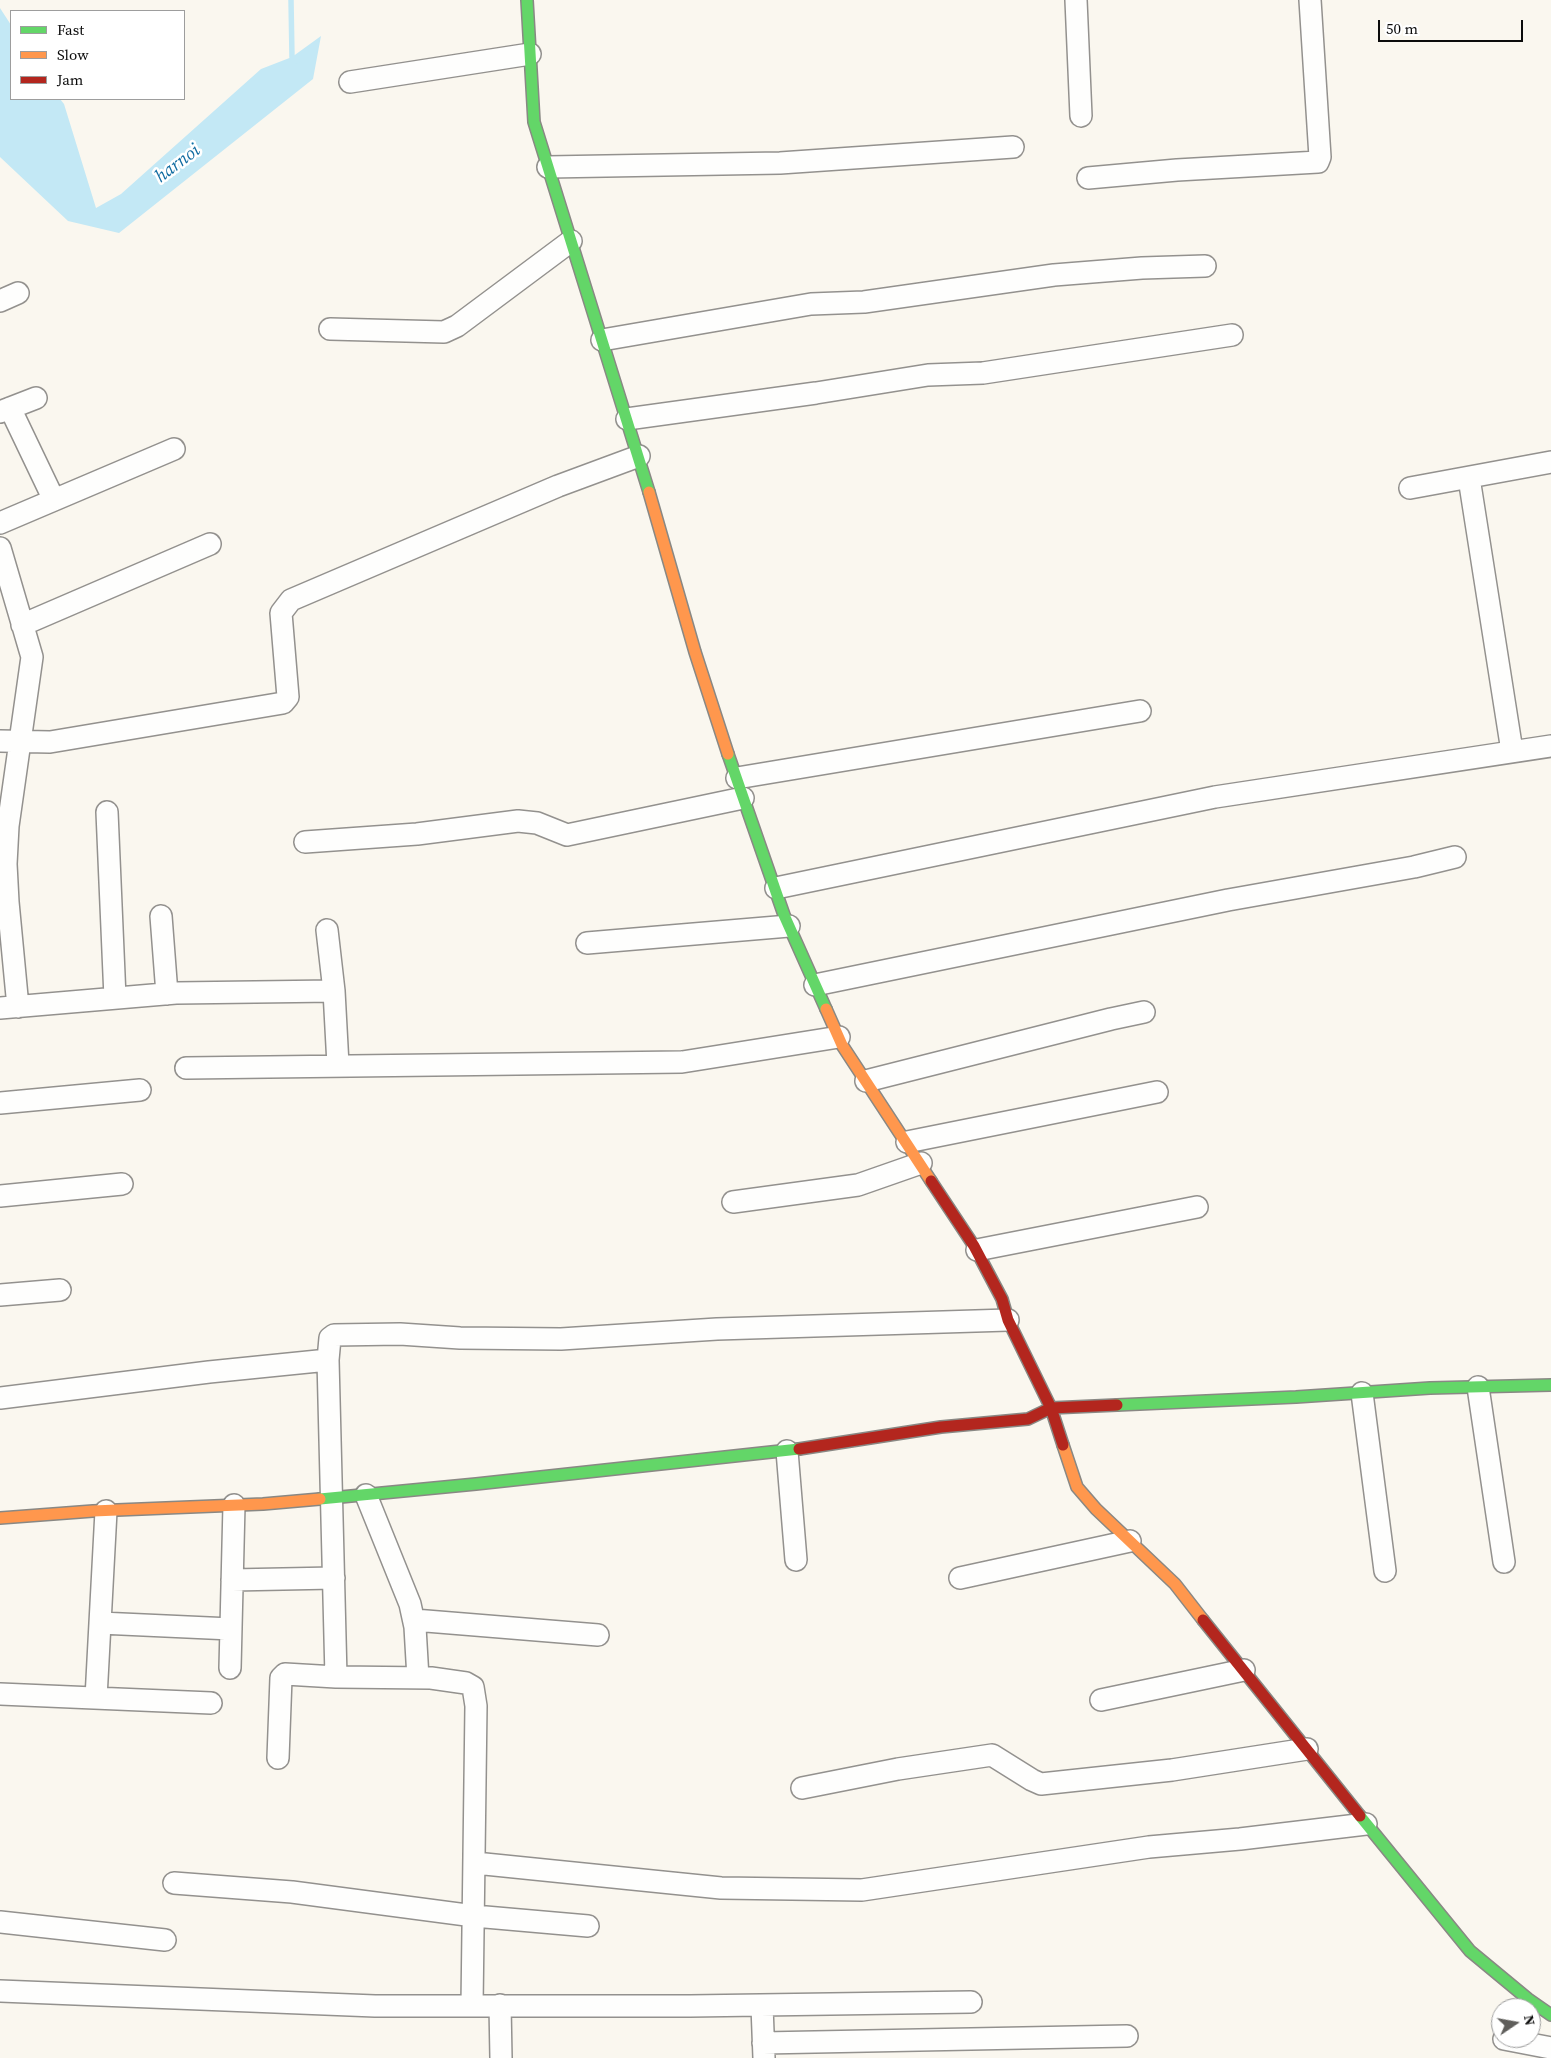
<!DOCTYPE html>
<style>
body{margin:0}
#map{position:relative;width:1551px;height:2058px;overflow:hidden;background:#faf7ef;font-family:"Source Serif 4",serif}
canvas{display:block}
.legend{position:absolute;left:10px;top:10px;width:175px;height:90px;box-sizing:border-box;background:#fff;border:1px solid #9d9d9d;margin:0;padding:6px 9px;list-style:none;font-size:15px;color:#0b0b0b}
.legend li{display:flex;align-items:center;gap:10px;height:25px}
.legend b{width:25px;border:1px solid #9d9d9d}
.north{position:absolute;left:1491px;top:1998px;width:50px;height:50px;box-sizing:border-box;background:#fff;border:1px solid #9d9d9d;border-radius:50%;rotate:78deg;font-size:14px;font-weight:700;line-height:20px;text-align:center;color:#0b0b0b}
.north::after{content:'';display:block;margin:auto;width:18px;height:22px;background:#5f5e5b;clip-path:polygon(50% 0,100% 100%,50% 72%,0 100%)}
.scale{position:absolute;left:1378px;top:20px;width:145px;height:22px;box-sizing:border-box;border:2px solid #0b0b0b;border-top:0;padding-left:6px;font-size:15px;line-height:18px;white-space:nowrap;color:#0b0b0b;-webkit-text-stroke:4px #fff;paint-order:stroke}
</style>
<div id="map">
<canvas width="1551" height="2058"></canvas>
<ul class="legend">
<li><b style="height:6px;background:#63d668"></b>Fast</li>
<li><b style="height:6px;background:#ff974d"></b>Slow</li>
<li><b style="height:6px;background:#b3261e"></b>Jam</li>
</ul>
<div class="north">N</div>
<div class="scale">50 m</div>
</div>
<script>
const ctx = document.querySelector('canvas').getContext('2d');
ctx.lineJoin = 'round';
function fill(path, color) {
  ctx.fillStyle = color;
  ctx.fill(path, 'evenodd');
}
function poly(rows) {
  const path = new Path2D();
  for (const r of rows) {
    path.moveTo(r[0], r[1]);
    for (let i = 2; i < r.length; i += 2) path.lineTo(r[i], r[i + 1]);
  }
  return path;
}
function strokePath(path, color, width, dash) {
  ctx.strokeStyle = color;
  ctx.lineWidth = width;
  ctx.lineCap = dash ? 'butt' : 'round';
  ctx.setLineDash(dash || []);
  ctx.stroke(path);
}
function label(font, color, halo, rows, align = 'center') {
  ctx.font = font + ' "Source Serif 4",serif';
  ctx.lineWidth = 5;
  ctx.setLineDash([]);
  ctx.textBaseline = 'middle';
  ctx.strokeStyle = halo;
  ctx.fillStyle = color;
  for (const [text, x, y, turn = 0] of rows) {
    ctx.save();
    ctx.translate(x, y);
    ctx.rotate((+turn || 0) * Math.PI / 180);
    ctx.textAlign = isNaN(turn) ? turn : align;
    if (halo) ctx.strokeText(text, 0, 0);
    ctx.fillText(text, 0, 0);
    ctx.restore();
  }
}
const water = poly([
 [0,8,11,25,11,99,60,99,64,104,96,208,121,194,261,69,292,57,321,36,313,79,119,233,68,221,0,157]
]);
const stream = poly([
 [291,0,292,57,297,61]
]);
const street = poly([
 [1076,0,1081,116],
 [350,82,530,54],
 [548,167,780,163,1013,147],
 [1088,178,1177,170,1318,162,1320,157,1310,0],
 [0,301,18,293],
 [330,329,444,332,457,326,571,241],
 [602,340,811,304,864,302,1054,275,1142,268,1205,266],
 [10,408,54,500],
 [0,412,36,398],
 [627,419,816,393,928,375,983,373,1232,335],
 [1469,478,1512,751],
 [1410,488,1551,462],
 [0,523,174,449],
 [0,548,32,657,8,826,6,864,8,902,18,1007],
 [22,625,210,544],
 [0,741,50,742,283,703,288,697,281,613,291,600,558,486,639,456],
 [737,778,1140,711],
 [107,812,115,998],
 [305,842,417,834,518,821,537,823,567,835,743,798],
 [776,888,1215,797,1551,746],
 [161,916,167,994],
 [327,930,334,991,338,1065],
 [587,943,789,926],
 [815,985,1228,900,1414,867,1455,857],
 [0,1008,176,993,334,991],
 [186,1068,682,1062,839,1037],
 [866,1081,1111,1019,1144,1012],
 [0,1103,140,1090],
 [907,1142,1157,1092],
 [0,1196,122,1184],
 [733,1202,858,1185,921,1163],
 [977,1250,1197,1207],
 [0,1295,60,1290],
 [1478,1387,1504,1562],
 [1362,1393,1385,1571],
 [0,1398,209,1372,328,1360],
 [787,1451,796,1560],
 [366,1495,410,1604,415,1627,418,1678],
 [960,1578,1130,1541],
 [232,1580,334,1578],
 [414,1620,598,1635],
 [100,1623,231,1629],
 [230,1668,234,1505],
 [336,1677,431,1678,466,1683,473,1687,476,1706,472,2005],
 [0,1694,211,1703],
 [96,1698,106,1511],
 [1101,1700,1244,1670],
 [278,1758,281,1678,285,1674,336,1677,328,1360,330,1338,334,1335,400,1334,460,1338,561,1339,717,1329,1008,1320],
 [802,1788,898,1769,992,1755,1032,1780,1041,1784,1172,1770,1307,1749],
 [475,1863,721,1888,862,1890,1149,1847,1240,1839,1366,1824],
 [174,1883,292,1892,474,1916,588,1926],
 [0,1922,165,1940],
 [0,1991,375,2006,690,2006,971,2002],
 [500,2005,501,2058],
 [762,2006,764,2058],
 [1504,2039,1551,2048],
 [763,2043,1127,2036]
]);
const fast = poly([
 [527,0,534,122,649,492],
 [728,754,784,915,826,1009],
 [1117,1405,1296,1397,1430,1388,1551,1385],
 [320,1499,476,1484,799,1449],
 [1360,1816,1470,1951,1528,1999,1551,2015]
]);
const slow = poly([
 [649,492,695,652,728,754],
 [826,1009,842,1045,931,1181],
 [1063,1445,1077,1487,1096,1509,1175,1584,1203,1620],
 [0,1518,93,1511,263,1504,320,1499]
]);
const jam = poly([
 [931,1181,974,1246,1002,1299,1008,1320,1051,1408,1063,1445],
 [799,1449,941,1427,1028,1419,1051,1408,1117,1405],
 [1203,1620,1360,1816]
]);
const waterNames = [
 ["harnoi",178,164,-37]
];
fill(water, '#c3e8f5');
strokePath(stream, '#c3e8f5', 5.5);
strokePath(street, '#93918e', 24);
strokePath(fast, '#898884', 14);
strokePath(slow, '#898884', 14);
strokePath(jam, '#898884', 14);
strokePath(street, '#fefefd', 21);
strokePath(fast, '#63d668', 11);
strokePath(slow, '#ff974d', 11);
strokePath(jam, '#b3261e', 11);
label('italic 18px', '#116ca1', '#fff', waterNames);
</script>
